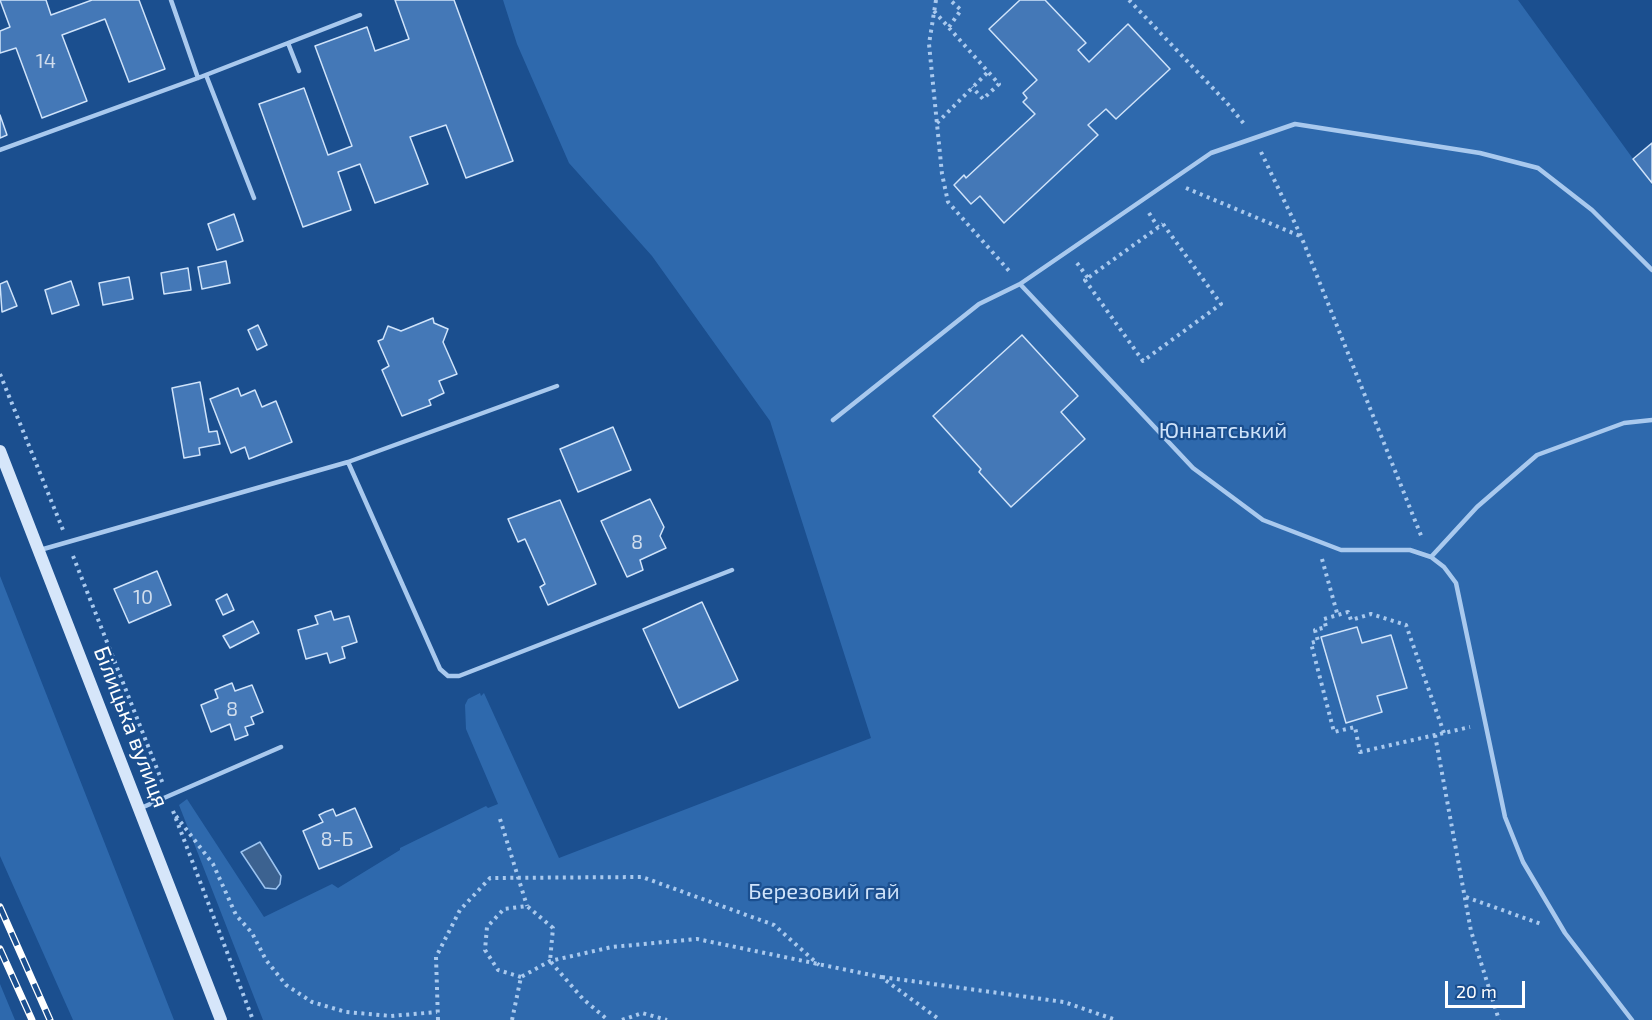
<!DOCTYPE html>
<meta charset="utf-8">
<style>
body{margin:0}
#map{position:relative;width:1652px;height:1020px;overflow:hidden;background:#1b4f8f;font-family:"Exo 2",sans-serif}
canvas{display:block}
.scale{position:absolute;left:1445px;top:981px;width:80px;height:27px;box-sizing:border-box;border:3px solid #fff;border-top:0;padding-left:8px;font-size:18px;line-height:21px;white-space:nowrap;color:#fff;-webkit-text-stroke:4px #1b4f8f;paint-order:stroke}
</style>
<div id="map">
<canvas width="1652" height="1020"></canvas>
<div class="scale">20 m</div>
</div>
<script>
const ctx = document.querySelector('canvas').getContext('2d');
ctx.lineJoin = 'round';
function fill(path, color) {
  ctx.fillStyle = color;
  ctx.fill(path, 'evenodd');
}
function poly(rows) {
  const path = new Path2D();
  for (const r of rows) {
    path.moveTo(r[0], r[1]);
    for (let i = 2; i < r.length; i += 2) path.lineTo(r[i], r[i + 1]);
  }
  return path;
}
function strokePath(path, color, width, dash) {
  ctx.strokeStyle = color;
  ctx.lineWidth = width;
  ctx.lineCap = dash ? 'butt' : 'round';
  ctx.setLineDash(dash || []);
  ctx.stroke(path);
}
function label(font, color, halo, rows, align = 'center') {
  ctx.font = font + ' "Exo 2",sans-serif';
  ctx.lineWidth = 4.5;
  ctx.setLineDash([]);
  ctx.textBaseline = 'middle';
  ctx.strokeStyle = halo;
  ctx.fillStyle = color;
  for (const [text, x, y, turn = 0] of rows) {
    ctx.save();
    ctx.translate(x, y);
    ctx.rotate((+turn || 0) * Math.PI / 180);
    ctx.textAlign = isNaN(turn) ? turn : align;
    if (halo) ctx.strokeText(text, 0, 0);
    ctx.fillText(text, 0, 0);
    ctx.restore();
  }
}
const green = poly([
 [503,0,1518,0,1652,185,1652,1020,263,1020,179,805,187,799,264,917,332,884,338,888,400,850,400,848,486,806,488,808,498,804,466,729,465,705,468,699,480,693,481,696,484,693,559,858,871,738,770,421,652,256,569,163,517,44],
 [0,576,174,1020,73,1020,0,856],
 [0,984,15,1020,0,1020]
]);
const water = poly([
 [260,842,281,876,280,884,276,889,265,888,241,852,260,842]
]);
const building = poly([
 [0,0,46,0,51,15,92,0,139,0,165,69,129,82,105,19,62,35,87,101,42,118,16,48,0,53,0,31,10,27,0,0],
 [395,0,454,0,513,161,466,178,446,125,410,137,428,184,375,203,360,164,338,172,351,210,303,227,259,104,304,88,328,155,352,146,315,46,367,27,375,51,409,39,395,0],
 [1020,0,1045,0,1086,43,1078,50,1089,62,1128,24,1170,69,1116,119,1106,109,1088,125,1098,135,1004,223,980,196,971,204,954,185,964,175,966,178,1035,114,1023,102,1027,98,1023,93,1037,80,989,29,1020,0],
 [0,115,7,135,0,138,0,115],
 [1652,143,1652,183,1633,159,1652,143],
 [234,214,243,241,217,250,208,224,234,214],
 [226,261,230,283,202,289,198,267,226,261],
 [188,268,191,290,164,294,161,273,188,268],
 [129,277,133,299,103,305,99,283,129,277],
 [7,281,17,306,2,312,0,284,7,281],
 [71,281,79,305,52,314,45,290,71,281],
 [433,318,434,323,448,329,443,342,457,374,439,381,444,393,429,400,431,405,402,416,382,370,389,366,378,341,383,339,388,326,401,331,433,318],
 [258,325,267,345,257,350,248,330,258,325],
 [1022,335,1078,396,1061,412,1085,439,1011,507,979,472,981,469,933,416,1022,335],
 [200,382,209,432,217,431,220,444,199,448,200,455,184,458,172,388,200,382],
 [238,388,241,396,255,390,262,407,276,401,292,442,249,459,245,447,231,453,210,399,238,388],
 [613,427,631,470,578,492,560,449,613,427],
 [650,499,664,527,660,536,666,548,640,560,643,570,627,577,601,521,650,499],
 [560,500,596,584,548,605,540,587,545,584,525,539,518,542,508,519,560,500],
 [157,571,171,605,129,623,114,589,157,571],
 [227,594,234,610,223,615,216,600,227,594],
 [702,602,738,680,679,708,643,629,702,602],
 [331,611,334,620,349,616,357,642,342,647,345,658,330,663,327,653,306,659,298,630,318,624,315,616,331,611],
 [253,621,259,633,230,648,223,636,253,621],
 [1357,627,1362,643,1391,635,1407,688,1377,696,1382,712,1346,723,1321,637,1357,627],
 [232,683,235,691,252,685,263,712,251,717,254,724,245,727,248,735,235,740,230,724,211,732,201,705,218,698,215,690,232,683],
 [355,808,372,847,319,869,303,831,323,822,319,815,325,812,333,809,336,816,355,808]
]);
const path = poly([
 [936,0,929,44,942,174,948,202,1010,272],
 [1129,0,1227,103,1245,125],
 [934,11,999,84,983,99,972,87],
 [949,27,961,10,950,0],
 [937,123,988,72],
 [1261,152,1301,236,1422,538],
 [1186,188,1300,236],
 [1149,213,1158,227],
 [1163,224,1221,304,1143,361,1085,280,1163,224],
 [1077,263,1088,278],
 [0,374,63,530],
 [73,556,163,784],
 [1322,559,1337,613],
 [1444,733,1406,625,1371,614,1351,620,1348,612,1324,619,1326,627,1315,630,1318,641,1311,643,1334,732,1355,727,1360,752,1435,735,1470,727],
 [1435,735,1471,931,1499,1020],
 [173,811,253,1020],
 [176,816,213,864,236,915,252,933,266,960,286,985,312,1002,346,1012,391,1016,437,1012],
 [500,819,527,906],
 [1466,897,1541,924],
 [521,977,498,970,485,950,487,927,504,909,527,906,553,928,550,961,583,999,608,1020],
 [882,977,1064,1002,1116,1020],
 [438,1020,436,957,460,910,490,878,642,877,774,925,819,965],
 [512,1020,521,977,550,961,612,947,697,939,881,977,940,1020],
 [622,1020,642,1013,667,1020]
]);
const lane = poly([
 [171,0,198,78],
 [288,43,299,71],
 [206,75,254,198],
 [0,150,198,78,360,15],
 [1020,284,1193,468,1263,520,1341,550,1410,550,1431,557,1444,567,1456,583,1505,817,1523,862,1565,933,1632,1020],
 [833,420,979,304,1020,284,1211,153,1295,124,1480,153,1538,168,1592,210,1652,270],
 [348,462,440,669,448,676,459,676,732,570],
 [40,550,348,462,557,386],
 [1431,557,1477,507,1537,455,1624,423,1652,420],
 [141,808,281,747]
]);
const secondary = poly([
 [0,451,221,1020]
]);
const rail = poly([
 [0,907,50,1020],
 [0,949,32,1020]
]);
const numberNames = [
 ["14",46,61],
 ["8",637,542],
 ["10",143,597],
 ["8",232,709],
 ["8-Б",337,839]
];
const parkNames = [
 ["Юннатський",1223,431],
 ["Березовий гай",824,892]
];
const streetNames = [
 ["Білицька вулиця",131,727,69]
];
fill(green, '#2e69ad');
fill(water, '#3c6290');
strokePath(water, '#9cc4f0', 1.5);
fill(building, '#4478b7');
strokePath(building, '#cfe3fa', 1.5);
strokePath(path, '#a9c9ee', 4, [3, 4.5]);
strokePath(lane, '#a9c9ee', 4.5);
strokePath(secondary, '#d6e6fa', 12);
strokePath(rail, '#fff', 7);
strokePath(rail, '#1b4f8f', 4.5, [14]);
label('20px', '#d0dded', null, numberNames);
label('22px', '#cfe3fa', '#1b4f8f', parkNames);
label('22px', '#fff', '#1b4f8f', streetNames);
</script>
